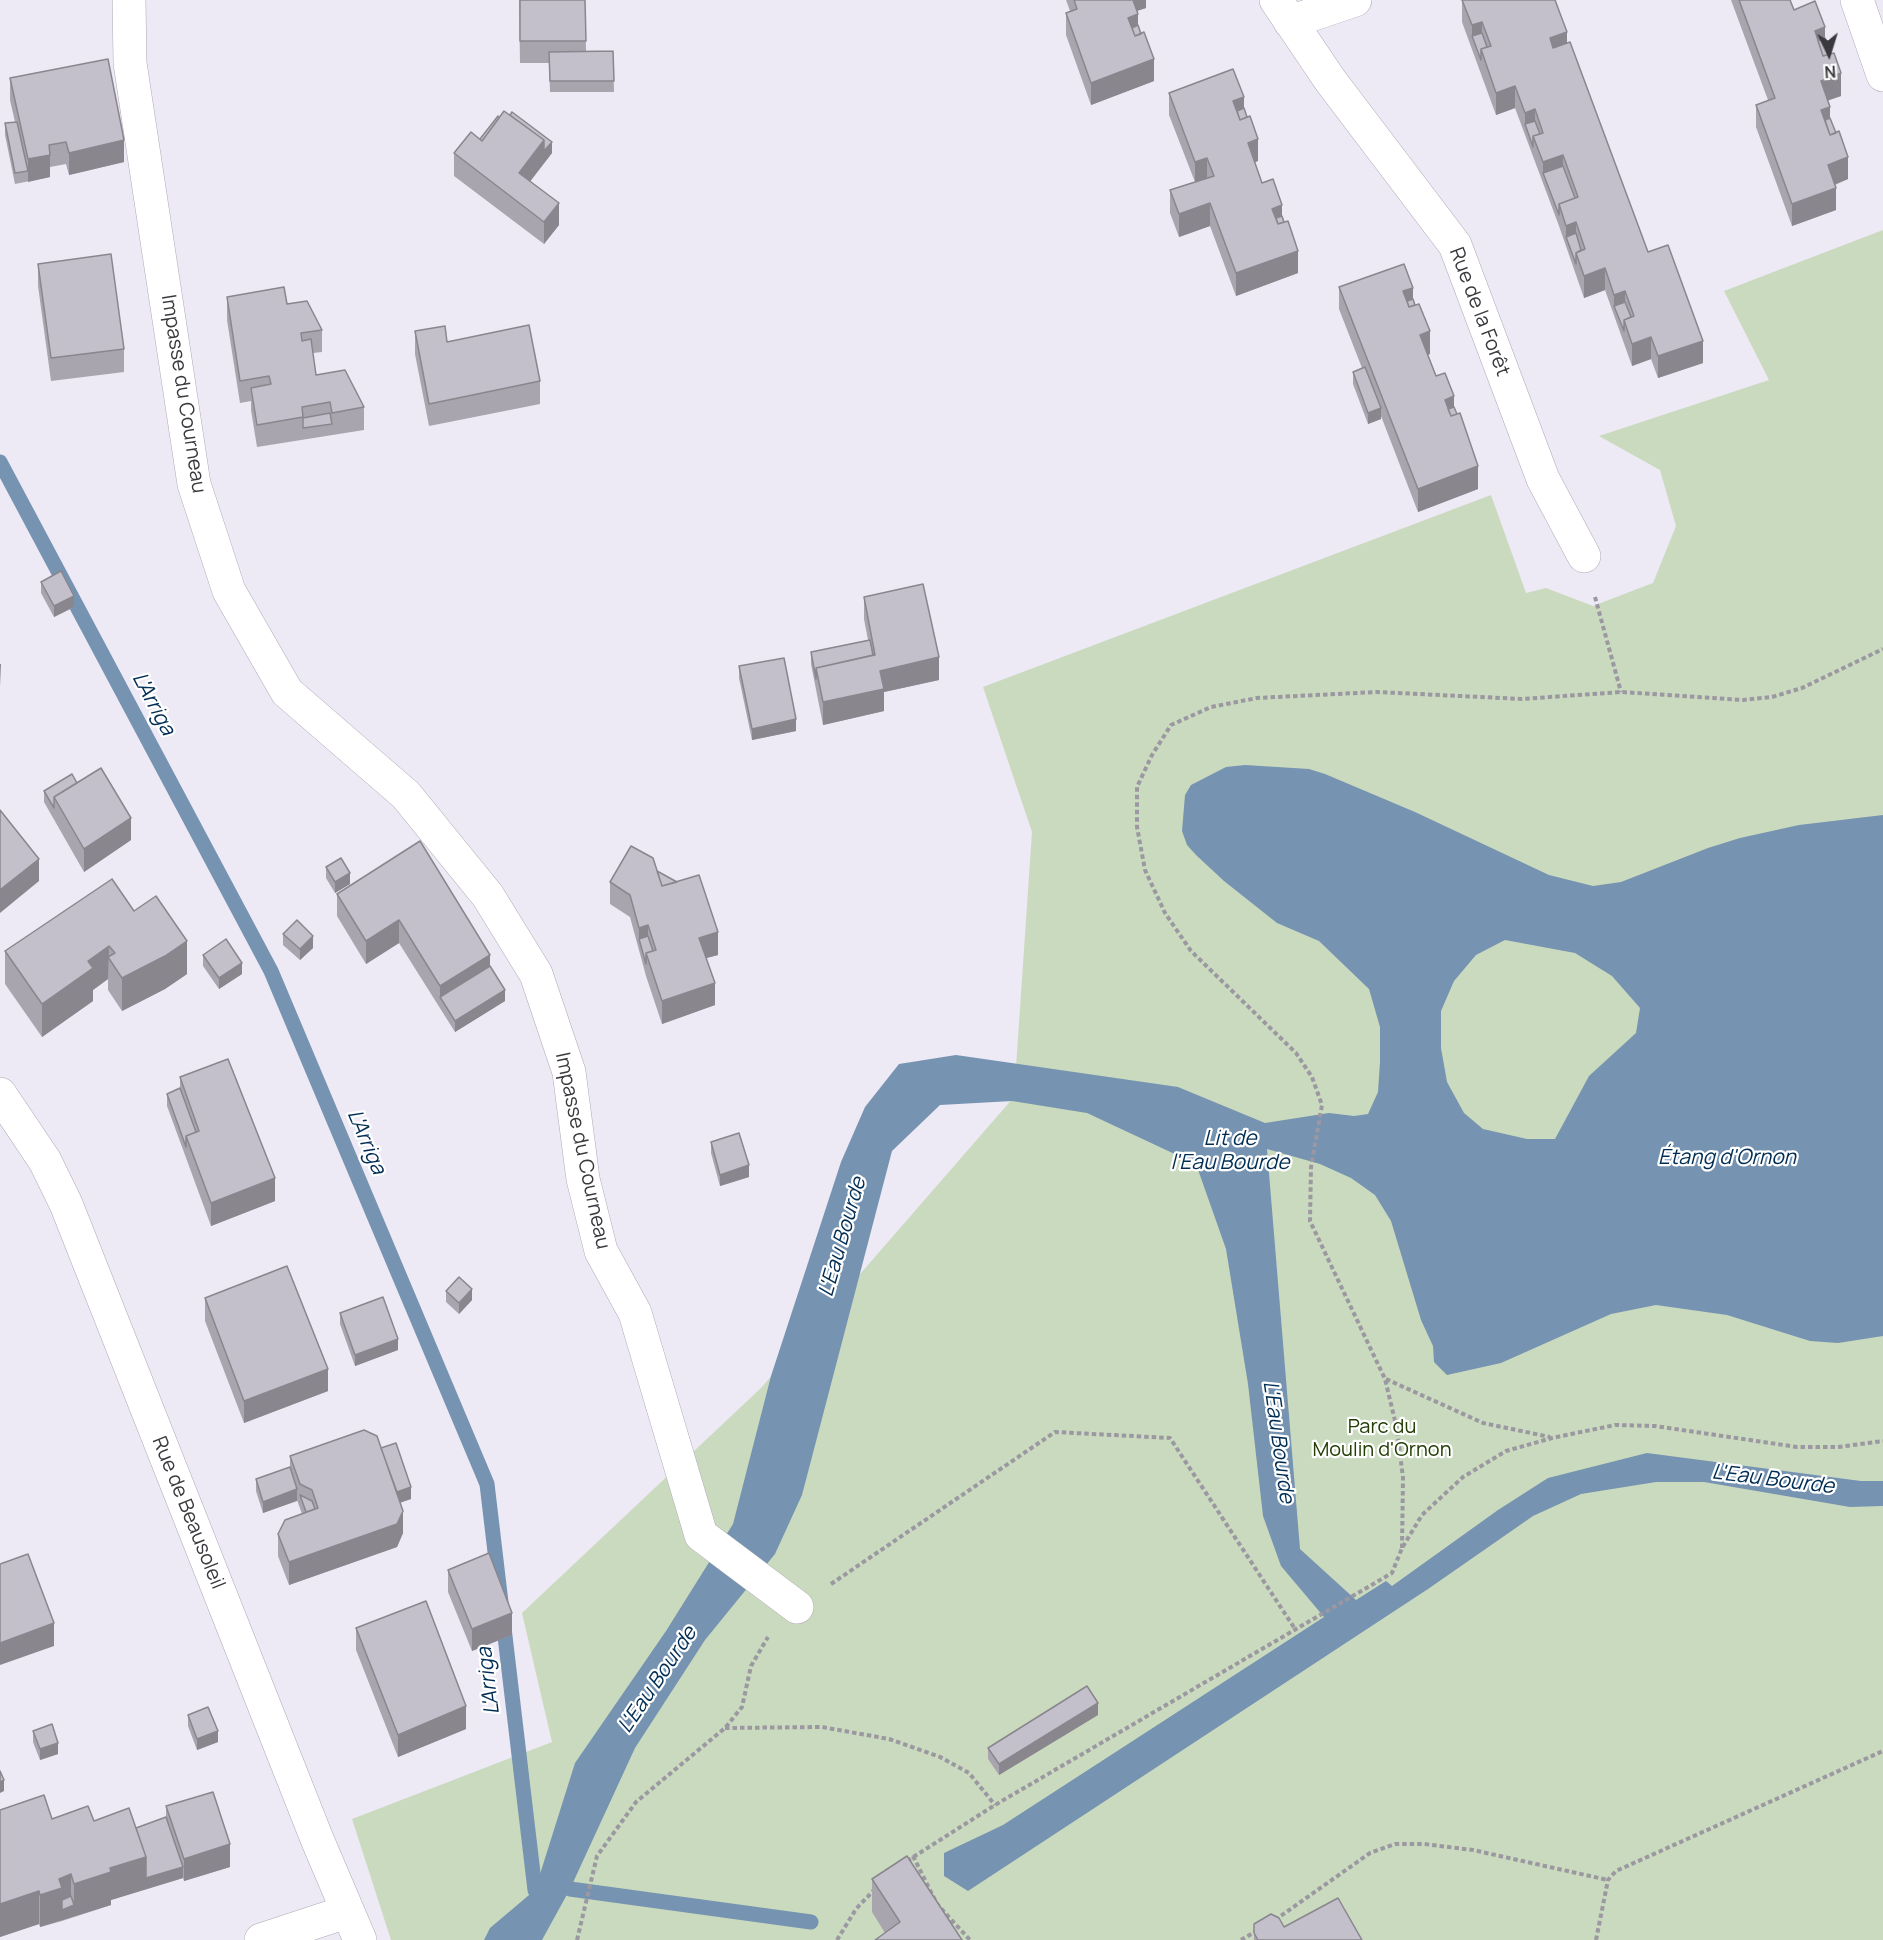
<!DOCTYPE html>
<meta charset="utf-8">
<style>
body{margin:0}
#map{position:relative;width:1883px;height:1940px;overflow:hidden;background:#ede9f5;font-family:Manrope,sans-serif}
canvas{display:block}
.north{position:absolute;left:1799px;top:24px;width:60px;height:60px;-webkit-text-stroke:4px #fff;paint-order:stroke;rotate:176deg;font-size:16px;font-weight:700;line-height:24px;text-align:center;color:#3a393e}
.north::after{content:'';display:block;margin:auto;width:21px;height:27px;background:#3a393e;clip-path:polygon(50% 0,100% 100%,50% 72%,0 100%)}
</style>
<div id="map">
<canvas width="1883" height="1940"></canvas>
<div class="north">N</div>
</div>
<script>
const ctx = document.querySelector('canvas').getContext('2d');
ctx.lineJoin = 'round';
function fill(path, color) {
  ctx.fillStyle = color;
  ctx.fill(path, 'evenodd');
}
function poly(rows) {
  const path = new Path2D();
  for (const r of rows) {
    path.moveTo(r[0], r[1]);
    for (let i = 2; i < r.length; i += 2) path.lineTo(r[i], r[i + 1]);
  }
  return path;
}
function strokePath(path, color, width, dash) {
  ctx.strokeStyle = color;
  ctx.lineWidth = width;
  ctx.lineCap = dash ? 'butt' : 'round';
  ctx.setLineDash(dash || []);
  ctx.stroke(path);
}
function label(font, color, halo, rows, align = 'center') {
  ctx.font = font + ' Manrope,sans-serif';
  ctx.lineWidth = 4.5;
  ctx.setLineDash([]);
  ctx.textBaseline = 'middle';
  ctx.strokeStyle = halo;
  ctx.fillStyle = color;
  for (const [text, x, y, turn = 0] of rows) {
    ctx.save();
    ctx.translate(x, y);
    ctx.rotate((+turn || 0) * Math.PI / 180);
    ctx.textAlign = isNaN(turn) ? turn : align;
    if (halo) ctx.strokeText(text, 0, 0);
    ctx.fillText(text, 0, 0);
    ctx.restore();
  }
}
const green = poly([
 [1883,230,1883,1940,391,1940,352,1819,552,1742,522,1613,761,1388,1014,1097,1032,832,983,687,1491,495,1526,593,1546,588,1593,606,1653,583,1676,526,1660,470,1599,436,1769,380,1724,291]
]);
const water = poly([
 [1245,765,1309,769,1325,774,1415,812,1549,875,1593,886,1621,882,1708,848,1740,838,1799,825,1883,815,1883,1336,1838,1343,1810,1341,1727,1315,1656,1305,1611,1314,1501,1363,1447,1375,1434,1362,1433,1346,1421,1320,1391,1221,1375,1195,1351,1178,1320,1164,1267,1149,1300,1549,1356,1600,1386,1581,1392,1586,1498,1510,1548,1478,1647,1453,1861,1481,1883,1481,1883,1506,1850,1507,1704,1482,1656,1482,1581,1494,1533,1516,1428,1589,968,1891,944,1876,944,1853,1003,1825,1324,1617,1281,1566,1263,1516,1248,1384,1226,1249,1196,1164,1087,1113,1012,1101,940,1105,892,1151,802,1495,775,1554,705,1640,635,1748,570,1889,542,1940,484,1940,490,1928,535,1890,575,1763,666,1631,733,1524,771,1376,841,1162,865,1107,899,1064,956,1055,1178,1087,1265,1123,1329,1113,1354,1116,1368,1114,1378,1092,1380,1062,1380,1027,1369,989,1319,941,1277,923,1224,881,1196,855,1187,845,1182,831,1185,795,1191,785,1226,767],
 [1505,940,1575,953,1612,976,1640,1008,1636,1033,1589,1076,1555,1139,1527,1139,1483,1129,1464,1113,1447,1082,1441,1048,1441,1011,1454,981,1476,955]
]);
const stream = poly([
 [0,462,271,971,487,1484,535,1890],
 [570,1889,811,1922]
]);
const path = poly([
 [1595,597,1621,692],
 [1386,1379,1483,1423,1550,1437],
 [1402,1548,1403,1478,1397,1429,1385,1379,1310,1221,1311,1167,1322,1105,1312,1077,1296,1053,1191,951,1165,913,1145,870,1137,827,1137,787,1152,755,1171,725,1211,707,1257,698,1377,692,1522,699,1621,692,1743,700,1772,697,1802,688,1883,649],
 [831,1584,1055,1432,1170,1438,1295,1629],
 [725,1728,822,1727,889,1739,940,1757,969,1773,995,1805],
 [913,1856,937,1904,970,1940],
 [907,1861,995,1805,1392,1573,1402,1548,1422,1515,1463,1477,1506,1451,1552,1438,1615,1425,1655,1426,1797,1447,1838,1447,1883,1441],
 [1275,1920,1370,1853,1395,1844,1424,1844,1473,1850,1608,1880],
 [577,1940,597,1856,636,1802,725,1728,742,1707,751,1666,768,1637],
 [837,1940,856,1909,874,1890],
 [1241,1940,1258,1930],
 [1596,1940,1608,1880,1616,1871,1883,1751]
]);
const minor = poly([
 [129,0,130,63,194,484,229,591,287,692,406,795,488,896,536,974,569,1072,583,1179,601,1251,635,1313,701,1535,797,1607],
 [1276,0,1330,80,1455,245,1543,479,1584,556],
 [1857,0,1883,75],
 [1290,22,1355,0],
 [0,1094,45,1161,66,1204,317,1839,360,1940],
 [261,1940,346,1912]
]);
const wall = poly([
 [519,0,585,0,586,51,613,51,614,92,550,92,549,63,520,63],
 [1066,0,1146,0,1146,8,1137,11,1138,25,1154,81,1091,105,1066,35,1066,13,1070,11],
 [1462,0,1567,43,1648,252,1703,363,1658,378,1651,359,1632,366,1605,290,1584,298,1559,226,1515,108,1496,115,1462,22],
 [1731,0,1790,0,1794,10,1825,38,1841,96,1828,100,1830,118,1848,179,1835,185,1836,210,1792,226,1756,127,1756,105,1768,100],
 [10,78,124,162,69,175,66,164,50,167,50,177,15,184,5,135,5,123,15,122,10,100],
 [1169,93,1244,108,1258,161,1255,162,1262,183,1282,216,1298,273,1236,296,1210,226,1179,237,1170,213,1170,190,1195,182,1169,115],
 [454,153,552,153,530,181,559,225,544,244,454,176],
 [38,264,124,349,124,372,51,381,38,286],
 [1339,287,1413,299,1430,354,1428,355,1436,376,1454,407,1478,489,1418,512,1381,416,1381,419,1368,424,1353,384,1353,372,1362,368,1339,309],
 [227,297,287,304,322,330,322,352,313,353,316,375,364,407,364,430,257,447,251,410,251,401,240,403,227,320],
 [415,331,447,342,540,381,540,404,429,426,415,354],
 [41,582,74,607,54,617,41,593],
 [864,597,939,680,884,692,884,711,823,725,811,664,811,652,868,640,864,619],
 [739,666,796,731,752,740,739,678],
 [77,783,131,840,84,872,44,802,44,791],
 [420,841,490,966,505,1001,455,1032,399,943,366,964,337,916,337,894],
 [326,867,350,884,335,893,326,878],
 [656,868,657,871,718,955,706,958,715,1005,662,1024,646,976,630,917,610,904,610,882],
 [134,911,187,974,165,989,122,1011,108,990,108,979,93,990,93,1001,42,1037,5,984,5,951],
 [283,934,313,948,300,960,283,945],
 [203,955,242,974,219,989,203,966],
 [180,1077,275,1201,211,1226,167,1106,167,1094,180,1088],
 [711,1142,749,1177,720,1186,711,1153],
 [446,1291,472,1300,459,1314,446,1302],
 [205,1298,328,1391,244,1423,205,1321],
 [340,1313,398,1350,355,1366,340,1324],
 [381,1448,411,1499,400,1502,403,1533,397,1547,289,1585,278,1556,278,1534,302,1514,297,1500,263,1513,256,1491,256,1479,290,1467,290,1456],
 [448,1570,512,1635,472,1651,448,1592],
 [356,1628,466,1729,398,1757,356,1650],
 [188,1715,218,1742,197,1750,188,1726],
 [1098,1715,999,1775,988,1759,988,1748],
 [33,1731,58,1754,40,1760,33,1742],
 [166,1806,230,1867,184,1881,183,1878,111,1900,111,1905,62,1921,40,1927,39,1924,0,1937,0,1810,52,1819,94,1821,136,1828,166,1817],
 [872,1879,962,1940,885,1933,872,1912],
 [1254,1924,1284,1927,1362,1940,1254,1940]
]);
const shadedWall = poly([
 [1135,0,1146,0,1146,8,1120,16,1120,4],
 [1138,14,1138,37,1128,29,1128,18],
 [1482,22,1482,44,1472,36,1472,25],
 [1825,27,1825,50,1815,42,1815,31],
 [1567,32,1567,55,1550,61,1550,38],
 [1154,59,1154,81,1091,105,1091,83],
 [1841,73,1841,96,1821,103,1821,81],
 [1515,86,1515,108,1496,115,1496,93],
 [1244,97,1244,120,1233,112,1233,101],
 [1830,107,1830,129,1825,131,1821,110],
 [1535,109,1535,132,1525,124,1525,113],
 [1258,139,1258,161,1248,165,1248,143],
 [124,140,124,162,69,175,69,153],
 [544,140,552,142,552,153,519,196,519,173],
 [50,155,50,177,28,182,28,159],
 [1563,155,1563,177,1543,173,1543,184,1543,162],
 [1848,157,1848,179,1828,187,1828,165],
 [1207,158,1207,180,1195,184,1195,162],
 [1836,188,1836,210,1792,226,1792,204],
 [559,203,559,225,544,244,544,222],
 [1210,203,1210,226,1179,237,1179,214],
 [1282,205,1282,227,1276,230,1272,209],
 [1576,222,1576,245,1566,237,1566,226],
 [1298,251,1298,273,1236,296,1236,273],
 [1605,268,1605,290,1584,298,1584,276],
 [1413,288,1413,310,1403,302,1403,291],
 [1625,291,1625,313,1614,306,1614,295],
 [1430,331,1430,354,1420,358,1420,335],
 [1651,337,1651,359,1632,366,1632,344],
 [1703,341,1703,363,1658,378,1658,356],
 [1454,396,1454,418,1448,420,1445,400],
 [1381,408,1381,419,1368,424,1368,413],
 [1478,466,1478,489,1418,512,1418,489],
 [74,596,74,607,54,617,54,606],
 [939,657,939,680,884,692,884,711,823,725,823,702,880,671],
 [0,664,1,664,0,686],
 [796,719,796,731,752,740,752,729],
 [131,818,131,840,84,872,84,849],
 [39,859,39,881,0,913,0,890],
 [350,873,350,884,335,893,335,882],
 [399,920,399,943,366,964,366,941],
 [648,925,648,947,639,939,639,928],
 [718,932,718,955,699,960,699,938],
 [313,936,313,948,300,960,300,949],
 [187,941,187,974,165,989,122,1011,122,978],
 [109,946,108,979,93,990,93,1001,42,1037,42,1004,88,961],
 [490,955,490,977,440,997,440,986],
 [242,963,242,974,219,989,219,978],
 [715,983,715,1005,662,1024,662,1001],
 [505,990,505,1001,455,1032,455,1021],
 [749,1165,749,1177,720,1186,720,1175],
 [275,1178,275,1201,211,1226,211,1203],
 [472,1289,472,1300,459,1314,459,1303],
 [398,1339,398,1350,355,1366,355,1355],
 [328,1369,328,1391,244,1423,244,1401],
 [411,1487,411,1499,394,1505,394,1493],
 [297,1489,297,1501,263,1513,263,1502],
 [403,1511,403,1533,397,1547,289,1585,289,1562],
 [512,1613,512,1635,472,1651,472,1629],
 [54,1623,54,1646,0,1665,0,1643],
 [1098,1703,1098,1715,999,1775,999,1764],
 [466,1706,466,1729,398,1757,398,1735],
 [218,1731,218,1742,197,1750,197,1739],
 [58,1743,58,1754,40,1760,40,1749],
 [4,1780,4,1791,0,1793,0,1782],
 [230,1844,230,1867,184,1881,184,1859],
 [146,1857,183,1867,183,1878,111,1900,111,1905,40,1927,40,1895,59,1879,71,1874,71,1907,74,1905,74,1884,110,1868],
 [39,1891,39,1924,0,1937,0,1904]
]);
const building = poly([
 [520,0,585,0,586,41,520,41,520,0],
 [1074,0,1133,0,1138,14,1128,18,1135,36,1144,32,1154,59,1091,83,1066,13,1077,9,1074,0],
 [1462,0,1555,0,1567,32,1550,38,1553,48,1570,42,1648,252,1668,245,1703,341,1658,356,1651,337,1632,344,1624,320,1634,316,1625,291,1614,295,1605,268,1584,276,1576,253,1585,249,1576,222,1566,226,1559,204,1578,197,1563,155,1543,162,1533,136,1543,133,1535,109,1525,113,1515,86,1496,93,1481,49,1491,46,1482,22,1472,25,1462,0],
 [1739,0,1790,0,1794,10,1815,1,1825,27,1815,31,1823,56,1834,53,1841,73,1821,81,1830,107,1821,110,1830,135,1839,131,1848,157,1828,165,1836,188,1792,204,1756,105,1775,98,1739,0],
 [1138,25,1141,34,1135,36,1132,28,1138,25],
 [1482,33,1487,47,1481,49,1481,60,1472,36,1482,33],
 [1825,38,1830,54,1823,56,1818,41,1825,38],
 [613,51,614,81,550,81,549,52,613,51],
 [108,59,124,140,69,153,66,142,49,145,50,155,28,159,10,78,108,59],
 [1233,69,1244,97,1233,101,1240,120,1250,116,1258,139,1248,143,1262,183,1273,179,1282,205,1272,209,1278,224,1288,221,1298,251,1236,273,1210,203,1179,214,1170,190,1214,176,1207,158,1195,162,1169,93,1233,69],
 [1244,108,1247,117,1240,120,1237,111,1244,108],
 [504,111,544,140,519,173,559,203,544,222,454,153,471,132,482,141,504,111],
 [512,112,552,142,544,151,544,140,510,115,512,112],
 [498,116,499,118,482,141,480,139,498,116],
 [1830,118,1836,133,1830,135,1825,120,1830,118],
 [1535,121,1540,134,1533,136,1533,147,1525,124,1535,121],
 [17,122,28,171,15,173,5,123,17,122],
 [1563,166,1575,198,1559,204,1559,215,1543,173,1563,166],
 [1282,216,1284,222,1278,224,1276,218,1282,216],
 [1576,233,1581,250,1576,253,1576,264,1566,237,1576,233],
 [111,254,124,349,51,358,38,264,111,254],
 [1404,264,1413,288,1403,291,1409,307,1419,304,1430,331,1420,335,1436,376,1445,373,1454,396,1445,400,1451,416,1460,413,1478,466,1418,489,1339,287,1404,264],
 [284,287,287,304,307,301,322,330,301,333,302,341,311,339,316,375,345,370,364,407,332,413,330,402,302,407,303,417,257,425,251,388,271,384,269,376,240,381,227,297,284,287],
 [1413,299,1415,305,1409,307,1407,301,1413,299],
 [1625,302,1631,317,1624,320,1624,331,1614,306,1625,302],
 [529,325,540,381,429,404,415,331,445,326,447,342,529,325],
 [1365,367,1381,408,1368,413,1353,372,1365,367],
 [1454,407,1457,414,1451,416,1448,409,1454,407],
 [330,413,332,424,303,428,303,418,330,413],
 [61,571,74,596,54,606,41,582,61,571],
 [923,584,939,657,880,671,884,689,823,702,816,668,875,655,864,597,923,584],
 [870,640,873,655,816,668,816,679,811,652,870,640],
 [784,658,796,719,752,729,739,666,784,658],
 [101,768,131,818,84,849,54,797,101,768],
 [72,774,77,783,54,797,54,808,44,791,72,774],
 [0,810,39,859,0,890,0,810],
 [420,841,490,955,440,986,399,920,366,941,337,894,420,841],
 [631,846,653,858,662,886,699,875,718,932,699,938,715,983,662,1001,646,953,656,950,648,925,639,928,630,895,610,882,631,846],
 [341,858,350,873,335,882,326,867,341,858],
 [657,871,677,882,662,886,657,871],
 [112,879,134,911,156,896,187,941,165,956,122,978,108,957,115,953,109,946,88,961,93,968,42,1004,5,951,112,879],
 [297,920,313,936,300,949,283,934,297,920],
 [648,936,653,951,646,953,646,964,639,939,648,936],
 [226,939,242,963,219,978,203,955,226,939],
 [490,966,505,990,455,1021,440,997,490,966],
 [228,1059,275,1178,211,1203,186,1136,199,1131,180,1077,228,1059],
 [180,1088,196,1132,186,1136,186,1147,167,1094,180,1088],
 [739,1133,749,1165,720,1175,711,1142,739,1133],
 [287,1266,328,1369,244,1401,205,1298,287,1266],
 [459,1277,472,1289,459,1303,446,1291,459,1277],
 [383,1297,398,1339,355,1355,340,1313,383,1297],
 [364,1430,377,1436,403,1511,397,1524,289,1562,278,1534,285,1520,318,1508,312,1490,300,1484,290,1456,364,1430],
 [396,1443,411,1487,397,1492,381,1448,396,1443],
 [290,1467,297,1489,263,1502,256,1479,290,1467],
 [300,1495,312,1501,315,1509,306,1512,300,1495],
 [489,1553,512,1613,472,1629,448,1570,489,1553],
 [28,1554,54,1623,0,1643,0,1564,28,1554],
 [426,1601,466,1706,398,1735,356,1628,426,1601],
 [1087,1686,1098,1703,999,1764,988,1748,1087,1686],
 [208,1707,218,1731,197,1739,188,1715,208,1707],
 [52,1724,58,1743,40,1749,33,1731,52,1724],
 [0,1771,4,1780,0,1782,0,1771],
 [213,1792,230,1844,184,1859,166,1806,213,1792],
 [44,1795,52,1819,88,1806,94,1821,129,1808,146,1857,110,1868,111,1872,74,1884,71,1874,59,1879,62,1888,40,1895,39,1891,0,1904,0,1810,44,1795],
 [166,1817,183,1867,146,1878,146,1857,136,1828,166,1817],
 [907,1856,962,1940,875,1940,900,1922,872,1879,907,1856],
 [71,1896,74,1905,62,1910,62,1900,71,1896],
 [1338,1898,1362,1940,1258,1940,1254,1933,1254,1924,1271,1914,1279,1918,1284,1927,1338,1898]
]);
const streetNames = [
 ["Rue de la Forêt",1479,312,69],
 ["Impasse du Courneau",183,394,81],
 ["Impasse du Courneau",582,1151,78],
 ["Rue de Beausoleil",188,1513,68]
];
const parkNames = [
 ["Parc du",1382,1427],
 ["Moulin d'Ornon",1382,1450]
];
const waterNames = [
 ["L'Arriga",153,704,62],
 ["Lit de",1230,1139],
 ["l'Eau Bourde",1230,1163],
 ["L'Arriga",366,1142,67],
 ["Étang d'Ornon",1727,1158],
 ["L'Eau Bourde",843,1237,-74],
 ["L'Eau Bourde",1278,1442,82],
 ["L'Eau Bourde",1773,1480,7],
 ["L'Eau Bourde",658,1680,-56],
 ["L'Arriga",489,1681,-97]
];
fill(green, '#cadabe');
fill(water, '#7693b1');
strokePath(stream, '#7693b1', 15);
strokePath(minor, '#ada9b5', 34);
strokePath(path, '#9b98a1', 4, [4.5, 3]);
strokePath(minor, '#fff', 33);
fill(wall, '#a9a5af');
fill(shadedWall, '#89868e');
fill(building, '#c4c0cb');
strokePath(building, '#89868e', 1.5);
label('20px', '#3a393e', '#fff', streetNames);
label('20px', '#233d05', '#fff', parkNames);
label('italic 21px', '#002d54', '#fff', waterNames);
</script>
